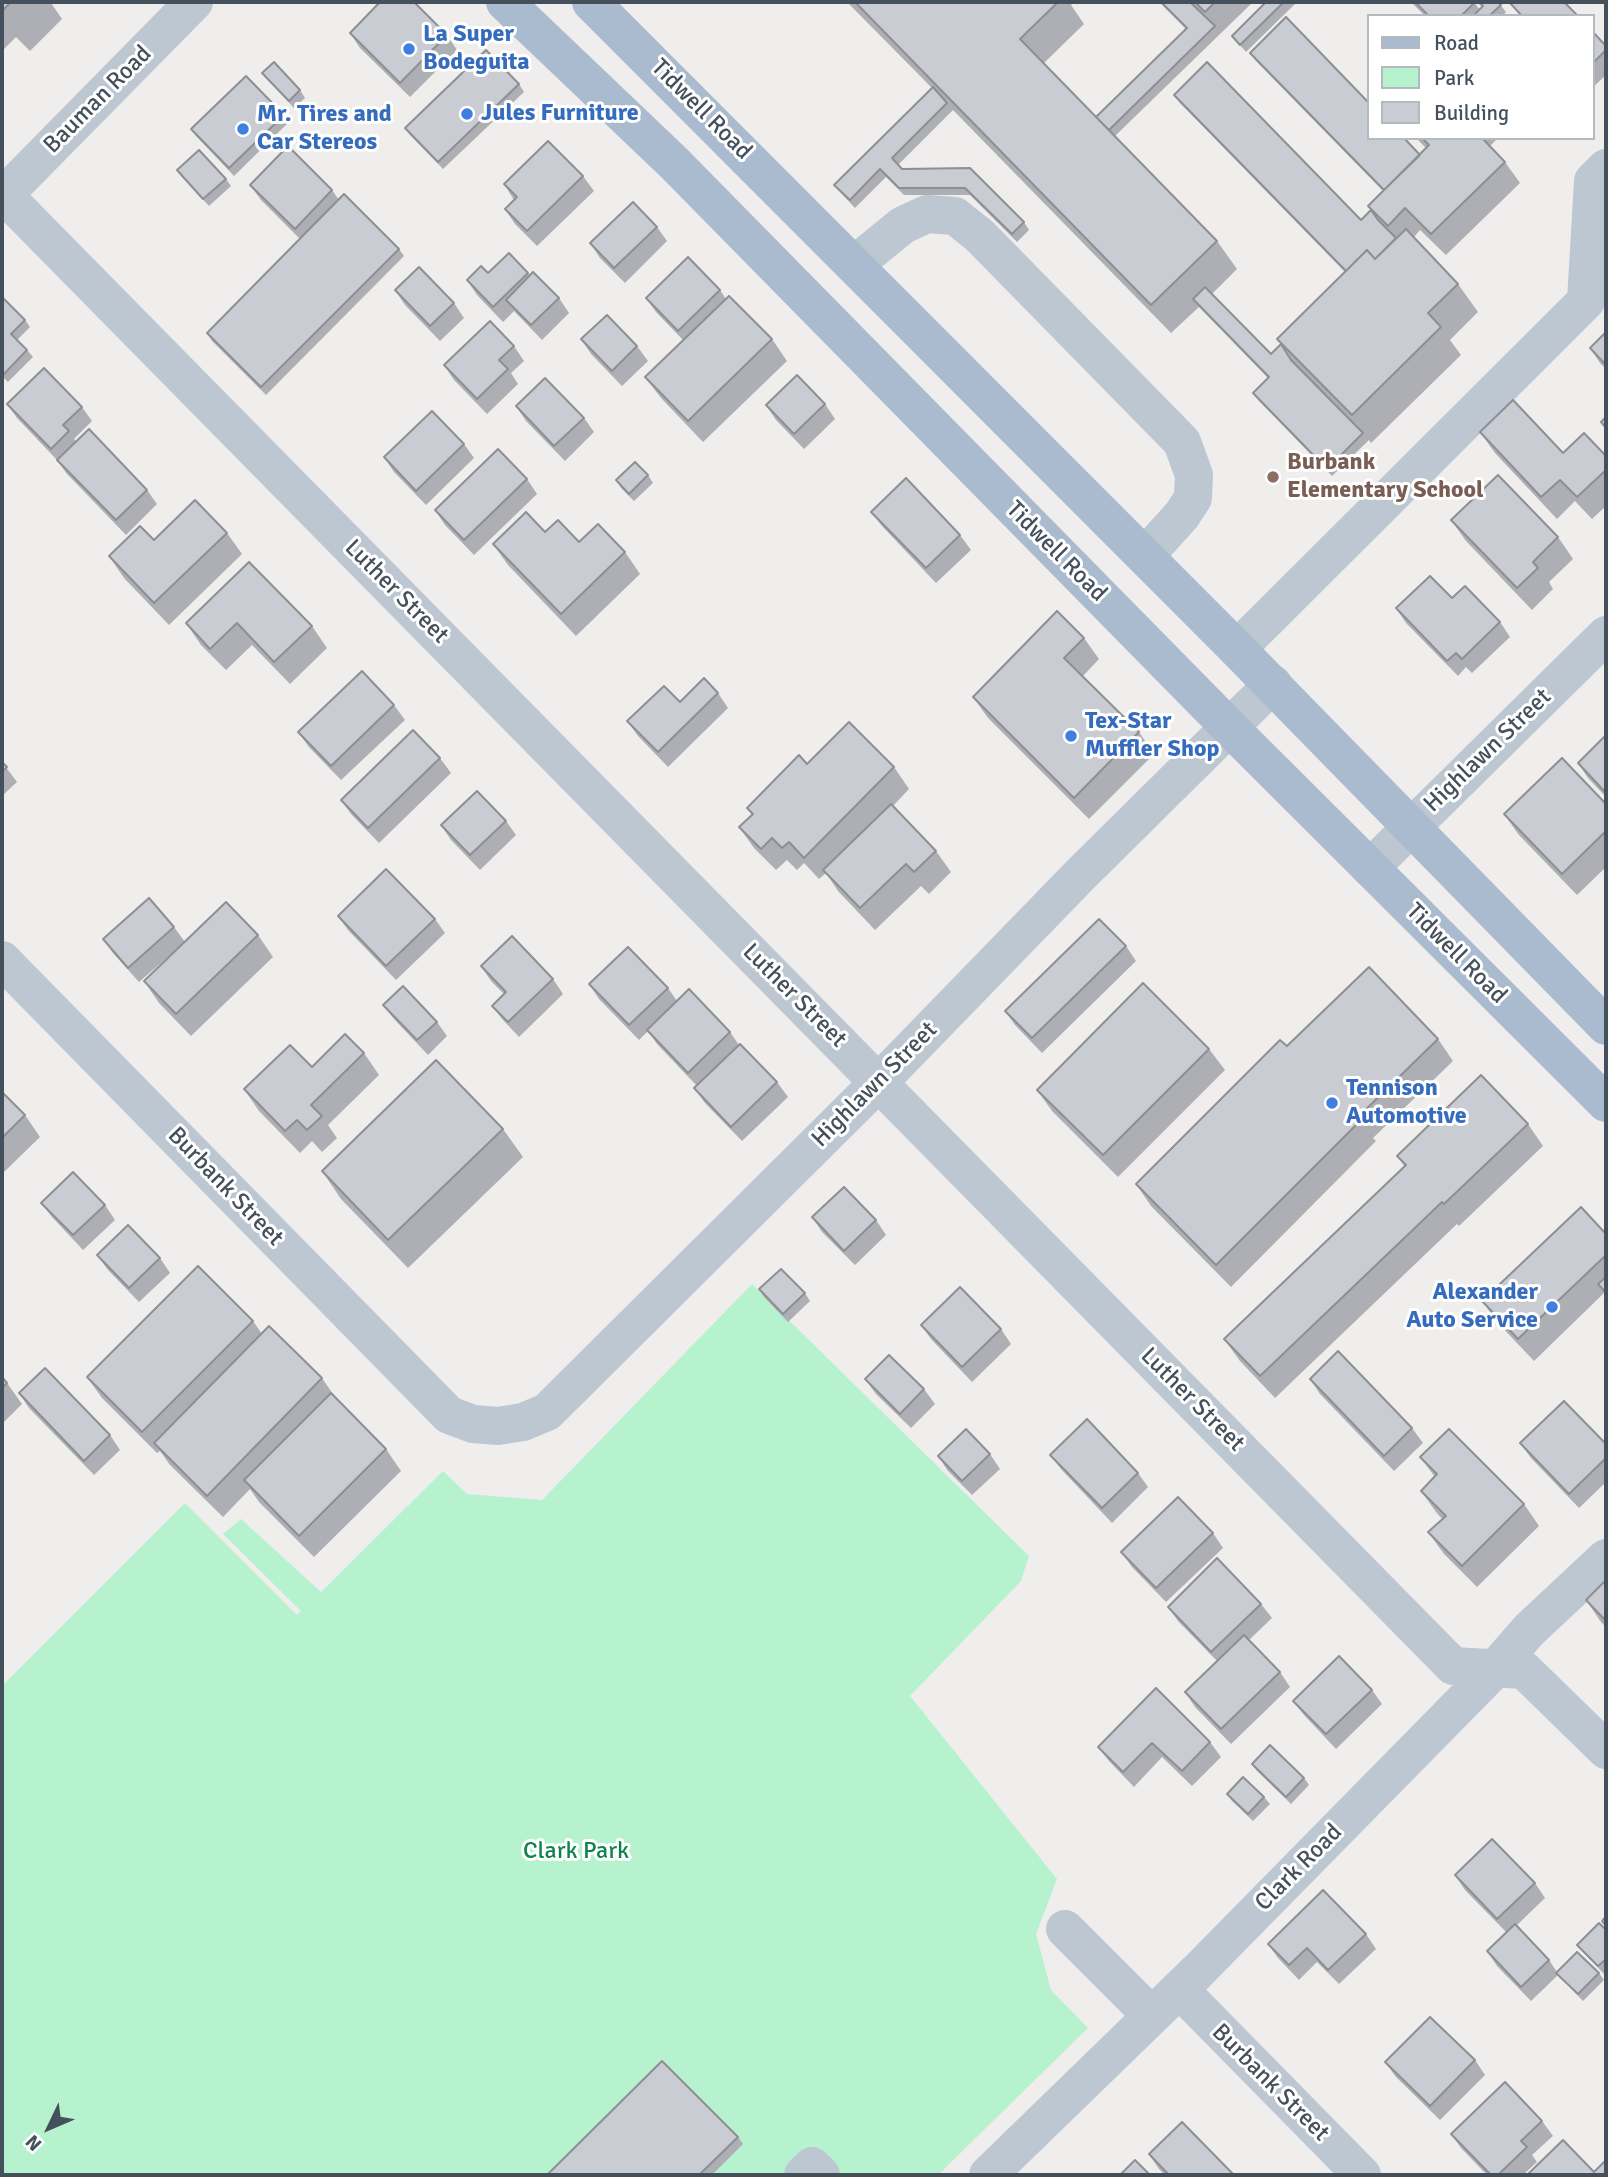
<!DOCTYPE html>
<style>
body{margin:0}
#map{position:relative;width:1608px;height:2177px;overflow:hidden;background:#f0eded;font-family:Signika,sans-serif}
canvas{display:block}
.frame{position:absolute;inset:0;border:4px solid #44505c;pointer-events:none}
.legend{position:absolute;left:1367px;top:14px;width:228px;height:126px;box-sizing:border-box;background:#fff;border:2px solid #b4b9be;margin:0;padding:9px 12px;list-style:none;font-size:21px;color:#44505c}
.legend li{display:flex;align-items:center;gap:14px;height:35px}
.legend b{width:35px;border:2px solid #b4b9be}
.north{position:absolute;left:14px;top:2093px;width:70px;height:70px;-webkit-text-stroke:5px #fff;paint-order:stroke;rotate:226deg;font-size:19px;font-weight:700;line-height:28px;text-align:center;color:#44505c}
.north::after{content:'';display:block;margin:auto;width:24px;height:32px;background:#44505c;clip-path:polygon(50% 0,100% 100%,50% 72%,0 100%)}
</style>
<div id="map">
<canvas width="1608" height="2177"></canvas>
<div class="frame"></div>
<ul class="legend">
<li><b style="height:9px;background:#aabbcf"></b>Road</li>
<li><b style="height:19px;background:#b7f2cf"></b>Park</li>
<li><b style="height:19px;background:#c9ccd2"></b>Building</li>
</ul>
<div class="north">N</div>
</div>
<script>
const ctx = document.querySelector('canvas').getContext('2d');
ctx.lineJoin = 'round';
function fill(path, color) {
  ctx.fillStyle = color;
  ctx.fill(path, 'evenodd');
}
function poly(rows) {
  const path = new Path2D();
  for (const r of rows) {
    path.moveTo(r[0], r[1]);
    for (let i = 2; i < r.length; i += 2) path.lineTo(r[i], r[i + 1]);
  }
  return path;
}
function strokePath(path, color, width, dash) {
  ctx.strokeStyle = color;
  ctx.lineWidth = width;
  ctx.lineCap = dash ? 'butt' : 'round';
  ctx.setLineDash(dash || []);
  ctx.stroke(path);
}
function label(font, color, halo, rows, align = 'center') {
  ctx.font = font + ' Signika,sans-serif';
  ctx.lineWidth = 6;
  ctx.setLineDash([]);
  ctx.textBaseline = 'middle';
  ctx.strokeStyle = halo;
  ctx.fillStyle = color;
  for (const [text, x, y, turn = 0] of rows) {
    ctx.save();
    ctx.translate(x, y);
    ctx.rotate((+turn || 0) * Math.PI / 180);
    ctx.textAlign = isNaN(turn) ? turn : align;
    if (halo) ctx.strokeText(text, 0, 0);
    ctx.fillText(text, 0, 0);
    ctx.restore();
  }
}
const green = poly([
 [752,1284,1029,1556,1021,1581,910,1696,1057,1879,1036,1934,1051,1990,1088,2028,938,2175,2,2175,2,1686,185,1503,297,1615,301,1611,223,1534,241,1519,321,1592,443,1471,467,1494,542,1500]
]);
const minor = poly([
 [4,195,1453,1666,1524,1670,1606,1750],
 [2,197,194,2],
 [855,264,903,225,927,214,955,216,980,236,1182,442,1194,475,1193,498,1182,515,1145,556],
 [1237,649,1586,301,1593,181,1606,168],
 [1370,868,1606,635],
 [2,960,449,1415,473,1424,498,1426,523,1422,547,1412,879,1082,1080,875,1273,684],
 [1065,1929,1152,2016],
 [1179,1989,1362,2175],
 [803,2175,812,2166,821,2175],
 [988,2175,1197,1972,1495,1669,1529,1630,1606,1558]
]);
const major = poly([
 [505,2,674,163,1230,728,1606,1103],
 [591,2,1237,649,1606,1026]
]);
const wall = poly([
 [2,2,52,2,51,3,62,19,30,51,16,37,4,49,2,47],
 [847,2,1075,2,1071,5,1084,24,1044,63,1096,117,1186,29,1159,2,1253,2,1115,136,1217,241,1237,269,1212,294,1271,354,1281,344,1277,339,1345,272,1179,102,1174,95,1361,220,1371,210,1368,206,1383,191,1255,60,1250,53,1420,155,1426,148,1416,138,1498,138,1490,146,1505,162,1520,183,1446,255,1420,230,1414,237,1417,241,1458,284,1478,312,1450,340,1461,355,1371,443,1369,440,1332,476,1258,400,1253,393,1268,378,1199,307,1171,333,952,109,953,110,898,165,902,169,970,168,1024,222,1029,230,1017,242,970,195,904,195,886,177,855,208,840,192,834,185,932,88],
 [1266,2,1297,2,1246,52,1232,36],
 [1411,2,1474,2,1480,10,1482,7,1477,2,1498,2,1506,12,1502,16,1425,16],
 [1592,31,1606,46,1606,75,1592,88],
 [350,33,447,35,457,50,410,97,360,48],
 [262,73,300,90,305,98,294,108,268,80],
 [519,84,524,92,443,169,410,135,405,128],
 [284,115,289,122,234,176,196,136,191,129],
 [177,170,226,179,231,186,209,206,182,177],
 [583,176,594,191,537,246,515,224,505,209,514,200,504,184],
 [250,185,332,190,339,200,399,249,404,256,266,395,212,341,207,333,300,239,261,200],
 [657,227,667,241,625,283,600,258,590,243],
 [488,273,528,273,530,276,559,298,569,313,542,340,514,311,503,322,477,295,467,280],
 [395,290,454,303,464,318,440,341,405,305],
 [720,290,726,299,772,339,787,361,703,442,661,398,645,377,683,340,656,312,646,298],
 [2,297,25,320,30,327,17,340,27,350,33,357,8,382,2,376],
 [1606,332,1606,369,1600,363,1590,348],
 [581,339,637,346,648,361,622,386,591,354],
 [514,346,524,361,511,373,518,384,487,414,454,380,444,365],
 [7,404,82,407,92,421,74,439,76,441,147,490,157,504,126,535,67,474,57,460,17,418],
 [825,404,835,419,804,449,776,420,766,405],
 [516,406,584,418,594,432,565,461,526,421],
 [1480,432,1563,453,1606,456,1606,506,1592,519,1575,501,1557,519,1495,453],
 [464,444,474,458,426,505,394,472,384,457],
 [648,475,653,483,634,501,621,488,616,480],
 [527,479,537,494,474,555,445,525,435,510],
 [871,512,960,535,971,550,936,583,882,526],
 [1451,520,1558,537,1573,559,1549,582,1553,589,1532,610,1466,541],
 [227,533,242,554,169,625,124,578,109,556,154,540],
 [579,542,625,552,640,574,576,636,508,565,493,544],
 [249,562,312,626,327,648,290,684,252,645,226,670,201,645,186,623],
 [1452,598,1500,622,1510,637,1472,673,1466,667,1458,676,1406,623,1396,608],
 [1084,638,1099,659,1083,676,1139,732,1154,754,1089,819,988,718,973,697],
 [718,693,728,708,668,767,638,736,627,721,680,702],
 [394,705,405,720,341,780,309,747,298,732],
 [1606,735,1606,797,1588,778,1578,763],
 [440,758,451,773,379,843,351,814,341,800],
 [2,762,17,782,2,796],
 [807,764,894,767,909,789,893,806,936,851,951,872,929,894,921,886,875,930,838,891,826,873,819,879,804,863,797,870,787,860,776,870,754,848,739,827,752,815,747,808],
 [1606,804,1606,867,1577,895,1519,835,1504,814],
 [506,821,516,835,480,870,451,840,441,825],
 [338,916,435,919,445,933,396,980,348,930],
 [174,927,185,942,139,982,113,953,103,939],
 [258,935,273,957,191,1036,159,1003,144,981],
 [1126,946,1136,961,1042,1053,1015,1025,1005,1011],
 [481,966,553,979,563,994,519,1037,503,1020,492,1006,504,994,491,981],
 [589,984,668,988,677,1001,730,1032,739,1045,777,1082,788,1097,742,1141,705,1103,694,1088,697,1086,657,1044,648,1031,639,1040,599,999],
 [383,1005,437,1022,447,1036,428,1055,394,1019],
 [1438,1039,1453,1061,1373,1138,1376,1141,1231,1287,1151,1206,1136,1184,1287,1046],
 [1209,1049,1225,1070,1118,1177,1052,1111,1037,1090],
 [364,1053,379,1075,328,1125,337,1138,322,1152,312,1141,300,1153,259,1111,244,1089,312,1067],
 [2,1092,25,1115,40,1137,2,1174],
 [1528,1124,1543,1146,1459,1226,1457,1224,1275,1398,1240,1361,1224,1339,1405,1167,1397,1156],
 [503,1129,523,1157,408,1268,341,1199,322,1171],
 [41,1203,105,1205,115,1220,83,1250,52,1217],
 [812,1217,876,1220,886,1235,855,1265,822,1232],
 [1606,1234,1606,1296,1604,1293,1534,1361,1498,1323,1482,1301],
 [97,1255,160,1258,170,1273,139,1302,108,1270],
 [759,1289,805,1293,810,1301,788,1322,764,1297],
 [253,1321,262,1334,322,1378,337,1400,386,1449,401,1471,314,1557,259,1502,250,1489,223,1517,170,1465,160,1451,157,1453,102,1398,87,1377],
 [921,1325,1001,1329,1011,1344,972,1382,931,1339],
 [2,1377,7,1383,22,1404,2,1424],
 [865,1379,924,1389,935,1404,911,1428,876,1394],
 [1310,1379,1412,1428,1423,1443,1394,1471,1320,1394],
 [19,1393,110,1435,120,1450,94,1475,29,1408],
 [1520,1443,1606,1444,1606,1482,1579,1508,1531,1458],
 [990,1454,1000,1469,972,1495,948,1471,938,1456],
 [1050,1455,1138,1473,1148,1487,1112,1523,1061,1469],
 [1420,1457,1524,1504,1539,1526,1477,1587,1444,1554,1428,1532,1442,1519,1436,1512,1421,1491,1435,1477],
 [1213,1533,1223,1548,1166,1602,1132,1567,1121,1552],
 [1606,1580,1606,1627,1601,1622,1586,1600],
 [1261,1604,1272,1618,1249,1640,1280,1672,1290,1687,1231,1744,1195,1707,1185,1692,1217,1661,1178,1621,1168,1607],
 [1156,1688,1210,1742,1221,1757,1192,1786,1162,1757,1134,1787,1109,1761,1098,1747],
 [1372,1690,1382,1704,1336,1749,1304,1715,1293,1701],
 [1252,1764,1304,1778,1309,1785,1291,1804,1257,1771],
 [1227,1794,1264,1797,1270,1804,1253,1821,1232,1801],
 [1455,1875,1535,1883,1545,1898,1516,1926,1549,1960,1557,1972,1599,1973,1604,1980,1583,2001,1558,1975,1531,2001,1497,1966,1487,1951,1506,1932,1465,1890],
 [1606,1930,1606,1971,1604,1974,1583,1952,1577,1945],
 [1366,1934,1376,1949,1339,1984,1317,1962,1299,1980,1278,1958,1268,1944],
 [1475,2060,1485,2075,1440,2120,1396,2077,1385,2062],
 [1542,2121,1553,2136,1532,2155,1537,2162,1523,2175,1487,2175,1461,2148,1451,2134],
 [738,2137,743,2144,712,2175,547,2175],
 [1149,2154,1234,2175,1165,2175,1159,2169]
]);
const building = poly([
 [2,2,11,2,2,11,2,2],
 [380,2,414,2,447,35,400,83,350,33,380,2],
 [855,2,1058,2,1020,39,1217,241,1151,305,855,2],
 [1161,2,1190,2,1215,26,1109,130,1096,117,1187,28,1161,2],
 [1195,2,1215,2,1205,12,1195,2],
 [1266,2,1284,2,1240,45,1232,36,1266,2],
 [1415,2,1475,2,1461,16,1429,16,1415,2],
 [1479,2,1498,2,1501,5,1489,16,1473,16,1483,6,1479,2],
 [1511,2,1564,2,1578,16,1522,16,1510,3,1511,2],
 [1286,17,1368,102,1368,138,1404,138,1420,155,1384,190,1250,53,1286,17],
 [1592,31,1606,46,1606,50,1592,64,1592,31],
 [486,50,519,84,438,162,405,128,486,50],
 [274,62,300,90,289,101,262,73,274,62],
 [1207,62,1361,220,1371,210,1378,220,1396,238,1375,259,1367,250,1346,271,1174,95,1207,62],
 [246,76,284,115,229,168,191,129,246,76],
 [933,87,947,103,892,158,902,169,970,168,1024,222,1012,234,965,188,899,188,880,169,850,200,834,185,933,87],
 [1422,138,1482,138,1505,162,1431,234,1405,208,1388,226,1368,206,1429,145,1422,138],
 [548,141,583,176,527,231,505,209,517,197,504,184,548,141],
 [288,146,332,190,295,229,250,185,288,146],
 [199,150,226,179,203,199,177,170,199,150],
 [344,194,399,249,261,387,207,333,344,194],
 [633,202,657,227,614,268,590,243,633,202],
 [1406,229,1458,284,1428,313,1441,327,1352,415,1277,339,1367,250,1375,259,1406,229],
 [509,253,528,273,493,307,467,280,481,266,488,273,509,253],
 [688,257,720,290,678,331,646,298,688,257],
 [419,267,454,303,430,326,395,290,419,267],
 [533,272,559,298,531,325,506,300,533,272],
 [1205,287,1271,354,1281,344,1291,360,1363,433,1327,469,1253,393,1269,377,1193,299,1205,287],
 [729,296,772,339,688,421,645,377,729,296],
 [2,297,25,320,11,334,27,350,3,375,2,373,2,297],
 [607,315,637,346,612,371,581,339,607,315],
 [490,321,514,346,499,360,508,369,477,399,444,365,490,321],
 [1606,332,1606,365,1590,348,1606,332],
 [44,368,82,407,63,425,69,431,51,449,7,404,44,368],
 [797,375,825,404,794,434,766,405,797,375],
 [545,378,584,418,554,446,516,406,545,378],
 [1513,400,1563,453,1584,433,1606,456,1606,470,1577,497,1560,480,1541,497,1480,432,1513,400],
 [432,411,464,444,416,491,384,457,432,411],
 [1606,417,1606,428,1601,422,1606,417],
 [89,429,147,490,116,520,57,460,89,429],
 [498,449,527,479,464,540,435,510,498,449],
 [635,462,648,475,629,494,616,480,635,462],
 [1498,475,1558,537,1533,562,1538,568,1517,588,1451,520,1498,475],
 [906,478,960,535,926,568,871,512,906,478],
 [195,500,227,533,154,603,109,556,140,526,154,540,195,500],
 [526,512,545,532,558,520,579,542,598,524,625,552,561,614,493,544,526,512],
 [249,562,312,626,274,662,237,623,210,649,186,623,249,562],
 [1430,576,1452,598,1465,586,1500,622,1462,659,1456,653,1447,661,1396,608,1430,576],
 [1057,611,1084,638,1064,658,1139,732,1074,798,973,697,1057,611],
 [362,671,394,705,331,766,298,732,362,671],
 [704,678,718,693,658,752,627,721,664,686,680,702,704,678],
 [849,722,894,767,804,858,789,842,782,848,772,838,761,849,739,827,753,814,747,808,799,755,807,764,849,722],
 [413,730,440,758,368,828,341,800,413,730],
 [1606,735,1606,793,1578,763,1606,735],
 [1562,758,1606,804,1606,831,1562,874,1504,814,1562,758],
 [2,762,7,767,2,772,2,762],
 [477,791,506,821,470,855,441,825,477,791],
 [891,804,936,851,914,872,906,864,860,908,823,870,891,804],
 [386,869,435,919,386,966,338,916,386,869],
 [149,898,174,927,128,968,103,939,149,898],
 [226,902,258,935,176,1014,144,981,226,902],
 [1099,919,1126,946,1032,1038,1005,1011,1099,919],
 [512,936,553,979,508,1022,492,1006,506,992,481,966,512,936],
 [628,947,668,988,629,1025,589,984,628,947],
 [1369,967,1438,1039,1358,1117,1361,1120,1216,1265,1136,1184,1280,1040,1287,1046,1369,967],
 [1143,983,1209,1049,1103,1155,1037,1090,1143,983],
 [403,986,437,1022,417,1040,383,1005,403,986],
 [689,989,730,1032,688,1073,647,1030,689,989],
 [345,1034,364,1053,311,1105,322,1116,307,1130,297,1120,285,1131,244,1089,290,1045,312,1067,345,1034],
 [740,1044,777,1082,731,1127,694,1088,740,1044],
 [436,1060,503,1129,388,1240,322,1171,436,1060],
 [1481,1075,1528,1124,1444,1204,1442,1202,1260,1376,1224,1339,1406,1165,1397,1156,1481,1075],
 [2,1092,25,1115,2,1138,2,1092],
 [73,1172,105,1205,73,1235,41,1203,73,1172],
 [844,1187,876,1220,844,1251,812,1217,844,1187],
 [1581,1207,1606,1234,1606,1255,1518,1339,1482,1301,1581,1207],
 [128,1225,160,1258,129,1288,97,1255,128,1225],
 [198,1266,253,1321,142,1432,87,1377,198,1266],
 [781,1269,805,1293,783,1314,759,1289,781,1269],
 [1606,1277,1606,1293,1598,1284,1606,1277],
 [960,1287,1001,1329,962,1367,921,1325,960,1287],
 [269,1326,322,1378,207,1496,154,1443,269,1326],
 [1338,1351,1412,1428,1384,1456,1310,1379,1338,1351],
 [889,1355,924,1389,900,1414,865,1379,889,1355],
 [45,1368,110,1435,84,1461,19,1393,45,1368],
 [2,1377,7,1383,2,1388,2,1377],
 [331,1393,386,1449,299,1536,244,1480,331,1393],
 [1564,1401,1606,1444,1606,1458,1569,1494,1520,1443,1564,1401],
 [1087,1419,1138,1473,1102,1508,1050,1455,1087,1419],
 [966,1429,990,1454,962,1481,938,1456,966,1429],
 [1449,1429,1524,1504,1462,1566,1428,1532,1446,1516,1421,1491,1437,1474,1420,1457,1449,1429],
 [1178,1497,1213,1533,1156,1588,1121,1552,1178,1497],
 [1217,1558,1261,1604,1211,1652,1168,1607,1217,1558],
 [1606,1580,1606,1621,1586,1600,1606,1580],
 [1244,1635,1280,1672,1221,1729,1185,1692,1244,1635],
 [1339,1656,1372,1690,1326,1734,1293,1701,1339,1656],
 [1156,1688,1210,1742,1182,1771,1152,1743,1123,1772,1098,1747,1156,1688],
 [1270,1745,1304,1778,1286,1797,1252,1764,1270,1745],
 [1243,1777,1264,1797,1248,1814,1227,1794,1243,1777],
 [1492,1839,1535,1883,1497,1919,1455,1875,1492,1839],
 [1323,1890,1366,1934,1328,1970,1307,1948,1289,1965,1268,1944,1323,1890],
 [1606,1916,1606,1926,1602,1921,1606,1916],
 [1599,1923,1606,1930,1606,1959,1598,1966,1577,1945,1599,1923],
 [1515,1924,1549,1960,1521,1987,1487,1951,1515,1924],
 [1577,1952,1599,1973,1578,1994,1556,1973,1577,1952],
 [1430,2017,1475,2060,1430,2106,1385,2062,1430,2017],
 [662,2061,738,2137,699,2175,547,2175,662,2061],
 [1505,2082,1542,2121,1521,2141,1527,2147,1498,2175,1491,2175,1451,2134,1505,2082],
 [1182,2122,1234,2175,1169,2175,1149,2154,1182,2122],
 [1563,2140,1594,2172,1606,2160,1606,2175,1527,2175,1563,2140],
 [1135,2160,1150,2175,1120,2175,1135,2160]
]);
const markers = [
 [409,49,7,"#3f7fe0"],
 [467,114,7,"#3f7fe0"],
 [243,129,7,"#3f7fe0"],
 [1273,477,7,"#8d6e63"],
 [1071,736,7,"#3f7fe0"],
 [1332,1103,7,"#3f7fe0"],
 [1552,1307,7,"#3f7fe0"]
];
const shopNames = [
 ["La Super",423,35],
 ["Bodeguita",423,63],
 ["Jules Furniture",481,114],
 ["Mr. Tires and",257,115],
 ["Car Stereos",257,143],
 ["Tex-Star",1085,722],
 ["Muffler Shop",1085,750],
 ["Tennison",1346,1089],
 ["Automotive",1346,1117],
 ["Alexander",1538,1293,"right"],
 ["Auto Service",1538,1321,"right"]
];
const streetNames = [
 ["Bauman Road",98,100,-45],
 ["Tidwell Road",701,110,45],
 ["Tidwell Road",1056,552,45],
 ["Luther Street",396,592,45],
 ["Highlawn Street",1488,751,-44],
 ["Tidwell Road",1456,954,45],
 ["Luther Street",794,996,45],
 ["Highlawn Street",875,1085,-45],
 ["Burbank Street",225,1187,46],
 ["Luther Street",1192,1400,45],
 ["Clark Road",1299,1868,-45],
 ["Burbank Street",1270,2083,45]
];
const educationNames = [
 ["Burbank",1287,463],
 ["Elementary School",1287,491]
];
const parkNames = [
 ["Clark Park",576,1852]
];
fill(green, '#b7f2cf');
strokePath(minor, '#bcc7d1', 38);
strokePath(major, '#aabbcf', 38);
fill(wall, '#adafb5');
fill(building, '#c9ccd2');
strokePath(building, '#8d8f93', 2);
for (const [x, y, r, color] of markers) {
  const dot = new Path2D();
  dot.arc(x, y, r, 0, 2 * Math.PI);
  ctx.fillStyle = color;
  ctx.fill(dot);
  strokePath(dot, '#fff', 2.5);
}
label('bold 24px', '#366cbe', '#fff', shopNames, 'left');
label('24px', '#44505c', '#fff', streetNames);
label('bold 24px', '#785e54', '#fff', educationNames, 'left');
label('24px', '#0f834d', '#fff', parkNames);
</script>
